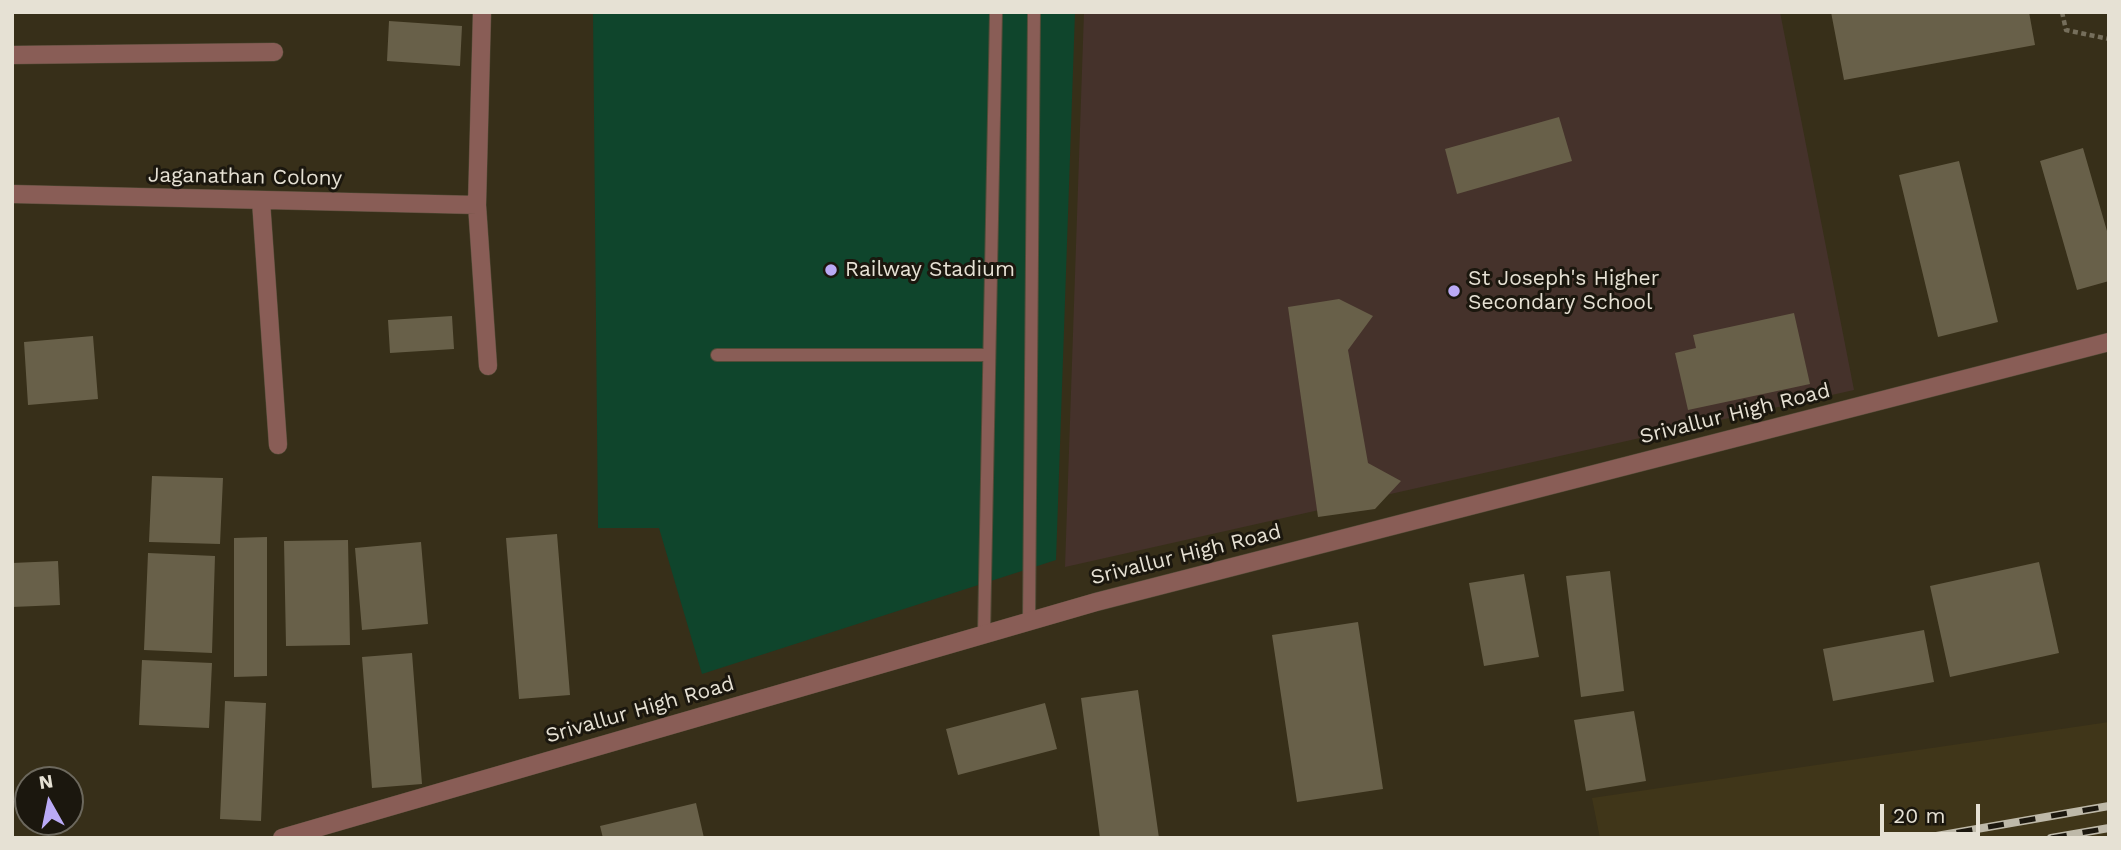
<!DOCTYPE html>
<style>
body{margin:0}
#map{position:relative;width:2121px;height:850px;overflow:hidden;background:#372f19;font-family:"Work Sans",sans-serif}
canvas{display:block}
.frame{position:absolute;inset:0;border:14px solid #e6e1d4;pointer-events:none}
.north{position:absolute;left:14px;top:766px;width:70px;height:70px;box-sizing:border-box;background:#1b170e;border:2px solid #6c685d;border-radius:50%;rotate:351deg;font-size:19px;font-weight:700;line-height:28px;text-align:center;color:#e6e1d4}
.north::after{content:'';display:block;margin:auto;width:24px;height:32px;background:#baaaf6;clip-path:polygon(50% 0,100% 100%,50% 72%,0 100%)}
.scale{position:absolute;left:1880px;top:804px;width:100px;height:32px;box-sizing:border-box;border:4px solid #e6e1d4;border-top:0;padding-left:9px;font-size:21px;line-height:24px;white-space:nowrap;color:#e6e1d4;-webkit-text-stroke:5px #1b170e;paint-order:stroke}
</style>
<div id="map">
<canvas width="2121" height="850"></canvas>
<div class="frame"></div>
<div class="north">N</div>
<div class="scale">20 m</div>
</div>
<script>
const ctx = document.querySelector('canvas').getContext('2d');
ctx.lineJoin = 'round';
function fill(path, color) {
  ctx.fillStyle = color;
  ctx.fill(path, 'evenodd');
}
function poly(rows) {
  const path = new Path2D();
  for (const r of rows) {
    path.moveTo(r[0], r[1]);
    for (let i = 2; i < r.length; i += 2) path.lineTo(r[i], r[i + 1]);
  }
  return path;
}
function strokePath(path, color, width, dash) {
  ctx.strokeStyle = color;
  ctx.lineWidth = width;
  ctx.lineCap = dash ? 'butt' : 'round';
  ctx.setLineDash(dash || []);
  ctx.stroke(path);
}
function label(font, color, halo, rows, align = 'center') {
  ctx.font = font + ' "Work Sans",sans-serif';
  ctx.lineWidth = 6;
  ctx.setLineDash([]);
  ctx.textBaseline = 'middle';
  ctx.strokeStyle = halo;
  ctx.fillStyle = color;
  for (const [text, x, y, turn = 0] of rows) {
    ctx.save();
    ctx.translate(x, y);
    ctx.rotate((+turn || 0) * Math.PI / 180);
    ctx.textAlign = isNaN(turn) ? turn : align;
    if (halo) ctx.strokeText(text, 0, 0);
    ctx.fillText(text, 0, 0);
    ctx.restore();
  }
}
const built = poly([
 [2109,722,2109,838,1600,838,1592,798]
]);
const education = poly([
 [1084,12,1780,12,1854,390,1065,567]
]);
const green = poly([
 [593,12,1075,12,1056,560,702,674,659,528,598,528]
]);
const building = poly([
 [1831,12,2029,12,2035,45,1844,80],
 [389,21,462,26,460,66,387,61],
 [1559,117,1572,161,1457,194,1445,149],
 [2083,148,2109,238,2109,281,2077,290,2040,161],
 [1959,161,1998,322,1938,337,1899,175],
 [1339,299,1373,316,1348,350,1368,463,1401,481,1375,509,1318,517,1288,307],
 [1794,313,1810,384,1688,410,1675,353,1696,348,1693,335],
 [452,316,454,349,390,353,388,320],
 [93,336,98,399,28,405,24,342],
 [152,476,223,478,220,544,149,542],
 [557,534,570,695,519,699,506,538],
 [267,537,267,676,234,677,234,538],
 [348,540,350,645,286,646,284,541],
 [421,542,428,624,362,630,355,548],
 [148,553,215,556,212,653,144,650],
 [58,561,60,605,12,607,12,563],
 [2039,562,2059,653,1950,677,1930,586],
 [1610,571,1624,691,1581,697,1566,576],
 [1524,574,1539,657,1484,666,1469,583],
 [1358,622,1383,789,1297,802,1272,635],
 [1924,630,1934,682,1833,701,1823,649],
 [412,653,422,784,372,788,362,657],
 [142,660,212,663,209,728,139,725],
 [1138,690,1159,838,1100,838,1081,698],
 [225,701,266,703,261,821,220,819],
 [1045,703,1057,749,958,775,946,729],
 [1634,711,1646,781,1586,791,1574,720],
 [696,803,704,838,603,838,600,826]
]);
const path = poly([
 [2062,12,2066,30,2109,39]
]);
const service = poly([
 [717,355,989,355],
 [1029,621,1034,12],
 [984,634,996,12]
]);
const minor = poly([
 [482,12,477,205,488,366],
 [12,55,274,52],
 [12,194,477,205],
 [261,201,278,445]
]);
const tertiary = poly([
 [282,838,1096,602,2109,342]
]);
const rail = poly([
 [1925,838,2109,806],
 [2051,838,2109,828]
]);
const markers = [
 [831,270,7,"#baaaf6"],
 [1454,291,7,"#baaaf6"]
];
const streetNames = [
 ["Jaganathan Colony",245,177,1],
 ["Srivallur High Road",1735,414,-14],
 ["Srivallur High Road",1186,555,-14],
 ["Srivallur High Road",640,710,-16]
];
const poiNames = [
 ["Railway Stadium",845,270],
 ["St Joseph's Higher",1468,279],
 ["Secondary School",1468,303]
];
fill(built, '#403619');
fill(education, '#45322b');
fill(green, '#0f452c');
fill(building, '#686049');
strokePath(service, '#534b37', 14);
strokePath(minor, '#534b37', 19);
strokePath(tertiary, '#534b37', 19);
strokePath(path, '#756e5b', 4.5, [5, 3.5]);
strokePath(service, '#895d56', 12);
strokePath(minor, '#895d56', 18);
strokePath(tertiary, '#895d56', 18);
strokePath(rail, '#beb9a9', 8);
strokePath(rail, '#1b170e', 5, [16]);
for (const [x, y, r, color] of markers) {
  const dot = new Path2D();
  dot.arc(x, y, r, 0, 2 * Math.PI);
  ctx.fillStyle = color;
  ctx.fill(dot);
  strokePath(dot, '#1b170e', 2.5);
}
label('21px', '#e6e1d4', '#1b170e', streetNames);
label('21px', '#e6e1d4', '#1b170e', poiNames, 'left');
</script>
